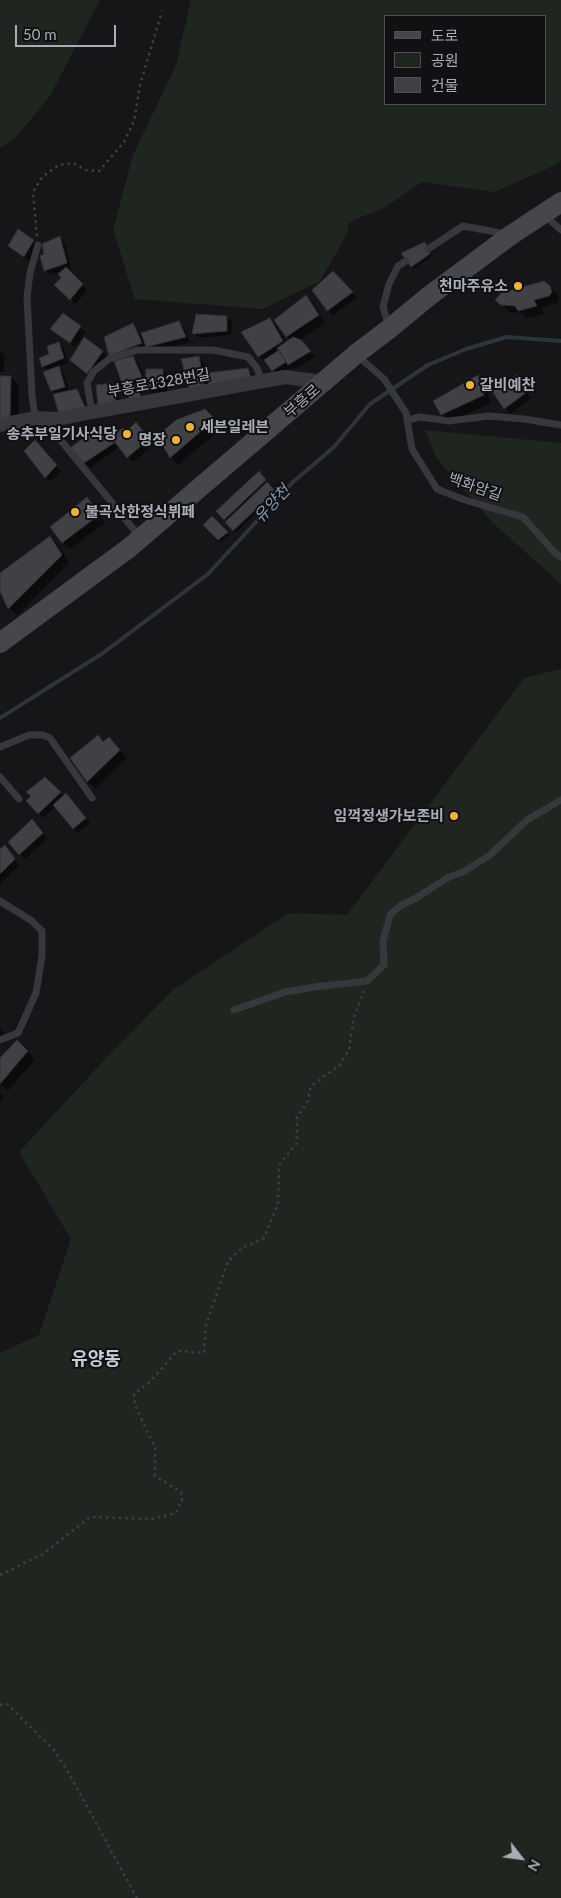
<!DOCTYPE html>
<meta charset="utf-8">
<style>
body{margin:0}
#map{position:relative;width:561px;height:1898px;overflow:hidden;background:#161618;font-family:Lato,"Noto Sans KR",sans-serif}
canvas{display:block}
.legend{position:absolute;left:384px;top:15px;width:162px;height:90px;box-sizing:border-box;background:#111113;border:1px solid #4d4f55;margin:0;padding:6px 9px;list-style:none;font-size:15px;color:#a8adb8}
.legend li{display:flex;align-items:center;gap:10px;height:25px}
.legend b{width:25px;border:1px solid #4d4f55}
.north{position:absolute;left:496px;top:1833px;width:50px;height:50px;-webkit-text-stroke:4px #111113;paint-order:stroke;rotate:120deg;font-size:14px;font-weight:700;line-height:20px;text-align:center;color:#a8adb8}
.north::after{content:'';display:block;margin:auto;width:18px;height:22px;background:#a8adb8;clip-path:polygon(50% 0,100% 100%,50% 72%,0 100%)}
.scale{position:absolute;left:15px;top:25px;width:101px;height:22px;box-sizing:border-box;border:2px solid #a8adb8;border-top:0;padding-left:6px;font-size:15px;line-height:18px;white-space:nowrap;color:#a8adb8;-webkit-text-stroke:4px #111113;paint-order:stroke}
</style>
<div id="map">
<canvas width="561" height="1898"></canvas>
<ul class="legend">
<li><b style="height:6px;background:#45474d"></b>도로</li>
<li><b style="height:14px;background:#1e261f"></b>공원</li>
<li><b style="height:14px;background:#404145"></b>건물</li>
</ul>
<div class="north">N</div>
<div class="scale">50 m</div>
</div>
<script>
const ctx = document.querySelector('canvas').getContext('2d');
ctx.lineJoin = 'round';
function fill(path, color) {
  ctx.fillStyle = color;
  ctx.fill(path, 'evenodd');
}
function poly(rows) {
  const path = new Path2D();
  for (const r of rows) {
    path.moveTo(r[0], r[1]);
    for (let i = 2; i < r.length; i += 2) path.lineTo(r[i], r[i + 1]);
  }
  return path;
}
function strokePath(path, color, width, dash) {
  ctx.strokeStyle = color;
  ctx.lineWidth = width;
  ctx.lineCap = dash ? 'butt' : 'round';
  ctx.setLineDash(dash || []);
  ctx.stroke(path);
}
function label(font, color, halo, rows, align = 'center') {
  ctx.font = font + ' Lato,"Noto Sans KR",sans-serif';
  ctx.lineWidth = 4;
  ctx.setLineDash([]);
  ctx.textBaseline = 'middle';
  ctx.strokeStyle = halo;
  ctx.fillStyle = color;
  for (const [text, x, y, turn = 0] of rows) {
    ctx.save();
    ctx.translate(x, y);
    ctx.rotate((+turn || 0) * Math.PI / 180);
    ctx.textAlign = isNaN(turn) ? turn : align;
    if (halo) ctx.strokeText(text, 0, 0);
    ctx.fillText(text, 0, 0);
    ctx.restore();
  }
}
const green = poly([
 [0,0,100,0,50,96,17,136,0,148],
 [191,0,561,0,561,160,557,164,495,192,422,182,384,208,349,222,347,234,320,281,263,309,135,299,113,230,133,155,176,65],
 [385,16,545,16,545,104,385,104],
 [425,430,561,443,561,584,493,523,437,459],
 [561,669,561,1898,0,1898,0,1353,39,1335,71,1239,19,1152,108,1056,174,989,288,913,347,915,524,678]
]);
const shadow = poly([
 [60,238,65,243,71,268,67,270,87,290,76,304,60,290,63,278,58,272,50,275,45,270,45,255],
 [33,241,38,246,29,261,10,246],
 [425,244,432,256,414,269,412,267],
 [333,273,357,297,333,315,328,310],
 [550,287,558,295,559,300,557,303,541,308,544,314,527,318,522,313,510,312,497,300],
 [306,296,314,304,325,323,300,340,315,357,294,369,292,367,278,375,259,356,243,333,270,319,277,327,287,344,291,341,275,320],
 [63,315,86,332,75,347,52,329],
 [227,317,232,322,231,335,199,338,194,333],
 [179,323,184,328,190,342,152,352,144,343,146,348,110,355,133,324,140,335],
 [85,339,107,357,92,378,76,365],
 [59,343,64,348,68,363,58,367,64,373,70,392,77,391,82,396,90,414,56,395,52,390,49,371,43,366],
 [0,351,4,355,4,372,0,372],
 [133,357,138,362,146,382,137,385,140,387,143,400,124,383,116,362],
 [199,358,204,363,206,375,248,370,253,375,256,385,196,397],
 [163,370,168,375,167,392,152,393,147,388],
 [478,376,485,384,491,403,450,422,442,414],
 [11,377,19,385,18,427,0,429,0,378],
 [516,377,531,398,510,414,493,392],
 [112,385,117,390,121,407,104,411],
 [205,411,222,428,178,465,171,457],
 [140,429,153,445,133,462,128,457,126,433],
 [106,432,118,448,90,468,72,448],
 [40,447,61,471,50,482,46,477],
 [259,473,276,494,236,532,218,511],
 [86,499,105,523,70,549,62,542],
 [212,517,229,535,221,541,205,525],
 [50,537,58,545,69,563,17,615,9,608,0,588,0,574],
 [98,736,104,743,116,746,127,758,95,789,87,781],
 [45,778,64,797,71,799,90,823,78,833,56,806,43,818,27,801],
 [36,826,47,839,25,859,20,854],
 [5,847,19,865,0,884,0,851],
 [0,1028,4,1033,0,1037],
 [17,1042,35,1059,8,1091,0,1085,0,1059],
 [0,1094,4,1098,0,1103]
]);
const stream = poly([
 [0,718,103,653,208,574,293,482,334,447,370,404,428,365,466,349,507,337,561,341]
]);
const building = poly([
 [18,229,34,240,24,257,8,246,18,229],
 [60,236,67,263,44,271,40,256,44,254,42,244,60,236],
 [425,242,430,254,411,267,401,253,425,242],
 [66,267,83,284,70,300,54,285,61,278,58,274,66,267],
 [333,271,353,292,327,311,312,290,333,271],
 [544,281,550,286,552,292,549,296,534,300,537,306,518,311,515,306,501,305,495,300,501,293,544,281],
 [306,295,319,315,286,337,274,320,306,295],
 [63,313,81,326,70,343,50,329,63,313],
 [196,314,227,316,227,331,192,334,196,314],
 [270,318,283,341,258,357,241,332,270,318],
 [179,321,186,337,146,347,141,333,179,321],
 [133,323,142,343,109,356,104,337,133,323],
 [84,337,103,351,87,374,70,360,84,337],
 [293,337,301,340,311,351,288,365,277,348,293,337],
 [59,342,64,358,42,367,39,358,49,354,47,346,59,342],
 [279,350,286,362,272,371,264,360,279,350],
 [133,356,142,377,122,383,114,361,133,356],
 [199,356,205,391,190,392,181,359,199,356],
 [59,366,65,387,51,391,43,372,59,366],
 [248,368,252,381,209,389,207,373,248,368],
 [146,369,163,369,163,387,145,388,146,369],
 [478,375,484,395,441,415,433,401,478,375],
 [516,375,527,392,504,409,492,391,516,375],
 [0,376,11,376,10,419,0,420,0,376],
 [112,383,116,402,98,406,96,385,112,383],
 [138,384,141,399,129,400,127,386,138,384],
 [77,389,86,409,59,414,53,394,77,389],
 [205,409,215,419,170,458,157,436,176,420,205,409],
 [136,422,149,439,127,458,111,437,123,428,126,432,136,422],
 [101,425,114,443,84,463,70,448,101,425],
 [35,440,57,465,45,478,24,451,35,440],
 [259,471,266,480,224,520,216,511,259,471],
 [267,482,275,491,233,531,225,522,267,482],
 [87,497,99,515,62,543,50,527,87,497],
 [212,516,228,532,218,540,203,525,212,516],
 [50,536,62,555,8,609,0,591,0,573,50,536],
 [98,735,103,742,109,737,120,750,87,782,70,758,98,735],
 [45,777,61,792,38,814,26,801,31,796,26,792,45,777],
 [66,793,86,818,73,829,53,805,66,793],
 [32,819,43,833,19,855,8,842,32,819],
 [5,845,15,859,0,874,0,849,5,845],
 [17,1040,28,1051,0,1084,0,1058,17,1040]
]);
const path = poly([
 [37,236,33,192,42,177,59,165,73,163,86,170,99,171,124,142,134,121,140,85,162,11],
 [0,1575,43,1554,90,1517,152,1519,176,1513,182,1500,181,1492,155,1476,155,1448,135,1405,134,1394,151,1381,177,1351,204,1353,206,1325,228,1261,242,1248,264,1238,278,1203,279,1165,297,1143,297,1117,307,1103,311,1086,340,1065,349,1050,354,1017,364,991],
 [0,1705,7,1704,54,1750,67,1770,137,1898]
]);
const service = poly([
 [544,215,561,230],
 [38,245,30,273,27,297,32,395,35,418,49,426,140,537],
 [428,249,463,226,506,234],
 [389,327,383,307,389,284,398,266,406,261],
 [358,356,384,379,406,413,412,449,437,489,465,500,523,517,556,554,561,557],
 [92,412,87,383,94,371,109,359,137,350,213,350,248,357,257,368,262,381],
 [408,420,420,417,449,421,489,416,524,419,561,425],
 [0,747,29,735,43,735,50,738,92,798],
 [0,777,19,799],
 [0,901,32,921,42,931,42,956,36,993,18,1033,0,1040],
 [234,1010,285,992,315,987,367,981,384,965,383,941,390,915,400,906,416,898,449,877,463,872,490,855,527,820,561,800]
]);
const minor = poly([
 [0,425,35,418,58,419,92,412,285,377,324,382]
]);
const secondary = poly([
 [0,643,129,548,356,354,389,329,429,296,511,235,561,202]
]);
const markers = [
 [518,286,5,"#f2b134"],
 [470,385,5,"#f2b134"],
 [190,427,5,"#f2b134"],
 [127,434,5,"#f2b134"],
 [176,440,5,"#f2b134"],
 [75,512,5,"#f2b134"],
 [454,816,5,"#f2b134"]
];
const poiNames = [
 ["천마주유소",508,286],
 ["갈비예찬",480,385,"left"],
 ["세븐일레븐",200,427,"left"],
 ["송추부일기사식당",117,434],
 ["명장",166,440],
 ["불곡산한정식뷔페",85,512,"left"],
 ["임꺽정생가보존비",444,816]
];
const streetNames = [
 ["부흥로1328번길",159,383,-10],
 ["부흥로",302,401,-41],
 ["백화암길",475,487,19]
];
const waterNames = [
 ["유양천",272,504,-47]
];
const quarterNames = [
 ["유양동",96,1359]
];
fill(green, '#1e261f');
fill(shadow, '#0007');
strokePath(stream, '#2c353c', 4);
fill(building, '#404145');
strokePath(building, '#303034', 1);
strokePath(path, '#3d3f44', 2.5, [2.5, 4]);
strokePath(service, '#37383d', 7);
strokePath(minor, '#37383d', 14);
strokePath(secondary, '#45474d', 20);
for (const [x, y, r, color] of markers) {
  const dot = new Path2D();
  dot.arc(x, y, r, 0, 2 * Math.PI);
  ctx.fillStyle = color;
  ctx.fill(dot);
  strokePath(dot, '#111113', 2);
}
label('bold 15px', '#a8adb8', '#111113', poiNames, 'right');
label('15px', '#a8adb8', '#111113', streetNames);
label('italic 16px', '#7f9bb3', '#111113', waterNames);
label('bold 18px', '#c9ccd4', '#111113', quarterNames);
</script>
